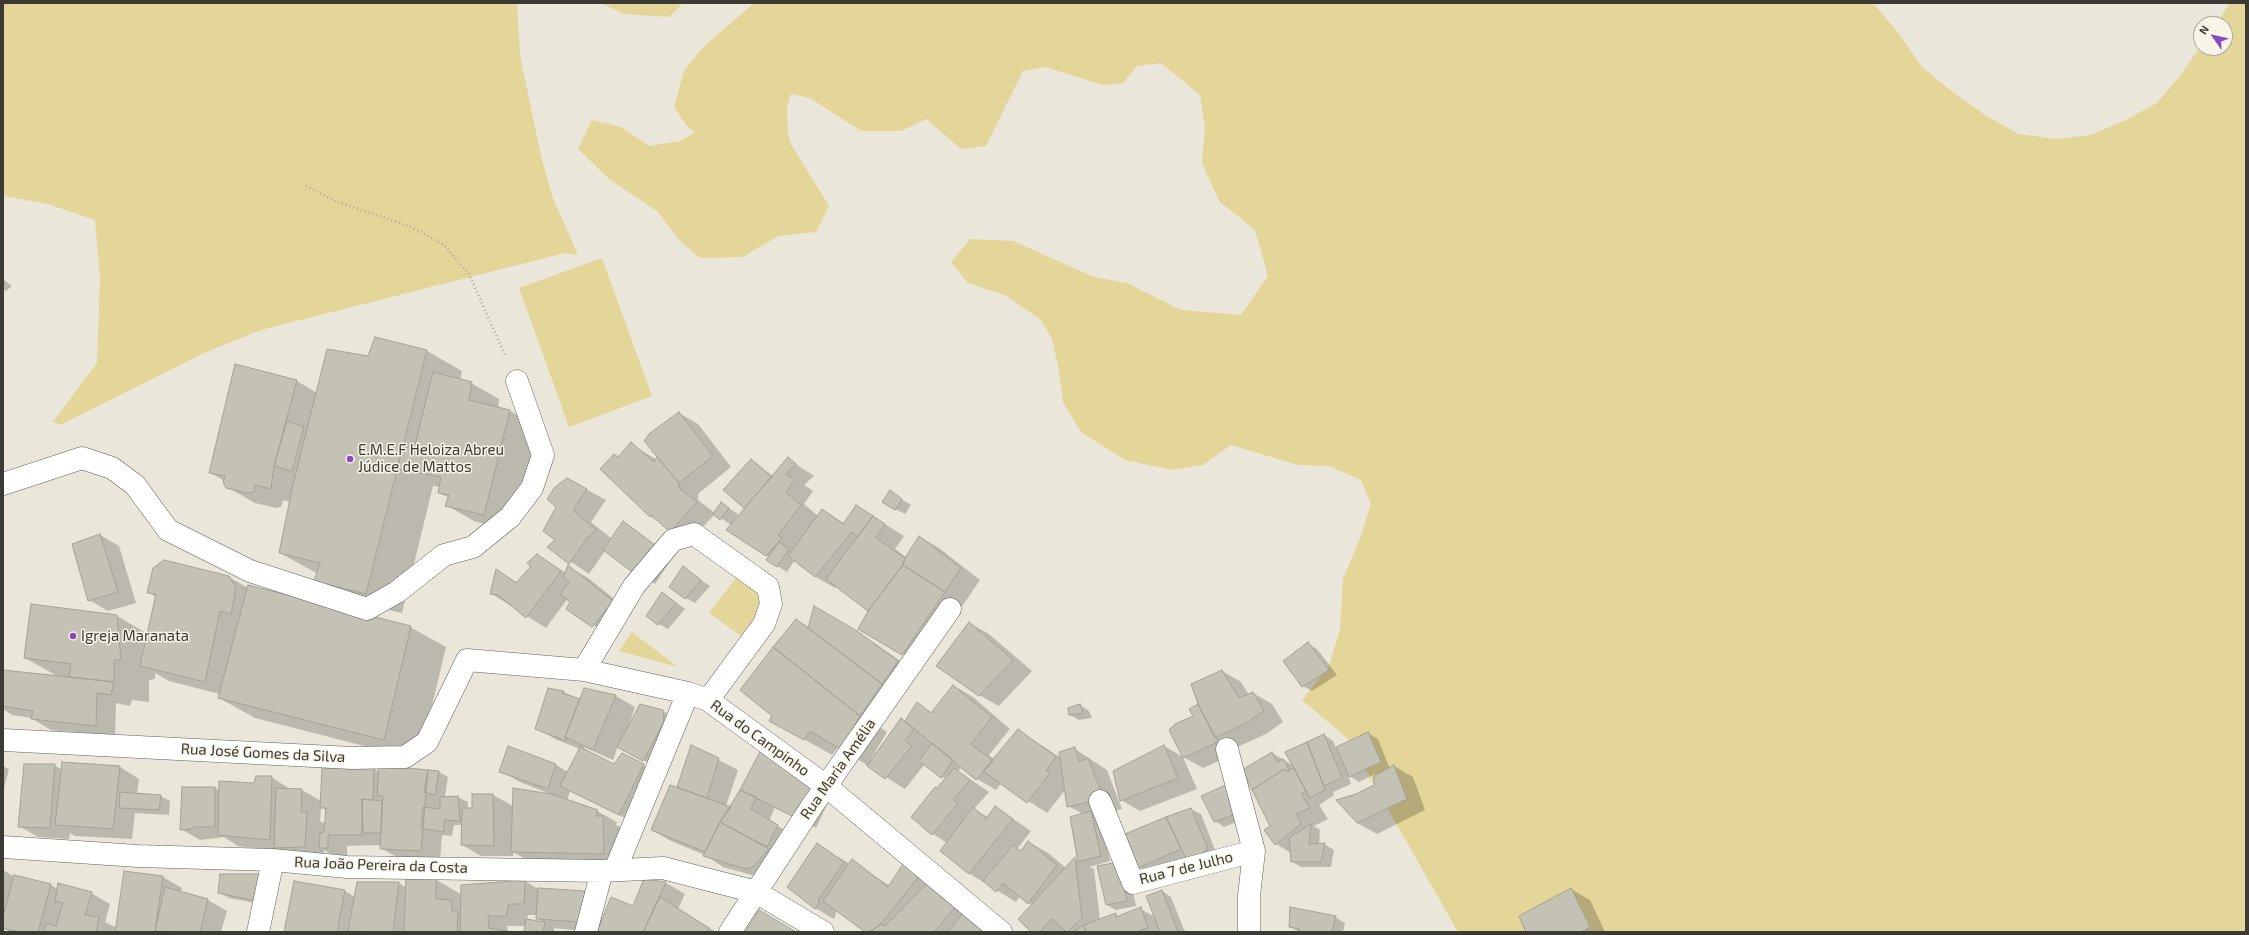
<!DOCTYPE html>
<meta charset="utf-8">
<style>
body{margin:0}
#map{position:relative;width:2249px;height:935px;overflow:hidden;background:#eae7da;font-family:"Exo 2",sans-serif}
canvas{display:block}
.frame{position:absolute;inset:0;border:4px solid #3c3a35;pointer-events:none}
.north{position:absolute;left:2193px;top:16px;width:40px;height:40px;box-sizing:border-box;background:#f8f4e7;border:1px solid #adaaa0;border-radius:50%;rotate:304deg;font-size:11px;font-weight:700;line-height:16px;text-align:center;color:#3c3a35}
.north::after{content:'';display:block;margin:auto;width:14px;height:18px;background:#894bc1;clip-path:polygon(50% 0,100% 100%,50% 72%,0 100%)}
</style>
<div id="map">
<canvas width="2249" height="935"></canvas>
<div class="frame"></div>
<div class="north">N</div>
</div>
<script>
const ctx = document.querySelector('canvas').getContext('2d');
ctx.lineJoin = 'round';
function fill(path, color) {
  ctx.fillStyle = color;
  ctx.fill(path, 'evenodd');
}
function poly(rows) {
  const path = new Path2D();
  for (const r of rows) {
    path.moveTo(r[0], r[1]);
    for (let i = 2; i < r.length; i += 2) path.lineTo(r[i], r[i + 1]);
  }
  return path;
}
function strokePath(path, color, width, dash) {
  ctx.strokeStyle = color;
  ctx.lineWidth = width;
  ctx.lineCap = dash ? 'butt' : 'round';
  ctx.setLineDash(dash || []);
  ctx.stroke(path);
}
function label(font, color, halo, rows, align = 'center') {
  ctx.font = font + ' "Exo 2",sans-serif';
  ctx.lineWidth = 3;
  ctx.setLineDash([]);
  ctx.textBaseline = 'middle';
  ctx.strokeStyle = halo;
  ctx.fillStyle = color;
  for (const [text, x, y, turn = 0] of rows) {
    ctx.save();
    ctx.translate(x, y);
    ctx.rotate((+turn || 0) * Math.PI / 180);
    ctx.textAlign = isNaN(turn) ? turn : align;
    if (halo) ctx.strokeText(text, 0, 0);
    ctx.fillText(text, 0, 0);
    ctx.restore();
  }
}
const green = poly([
 [3,3,517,3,520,55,541,156,552,196,578,255,565,253,261,330,204,353,60,425,53,422,97,363,100,278,95,220,48,204,3,196],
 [601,3,683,3,669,17,624,14],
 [754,3,1873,3,1897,31,1921,66,1955,94,1988,117,2019,134,2055,139,2091,135,2126,120,2157,103,2180,76,2201,45,2201,48,2225,48,2225,24,2216,24,2230,3,2246,3,2246,932,1458,932,1348,739,1302,700,1329,666,1340,629,1343,579,1361,536,1371,504,1361,480,1329,466,1298,465,1231,445,1203,465,1172,470,1125,460,1081,432,1063,402,1059,370,1052,339,1041,320,1005,295,968,283,951,262,970,239,1013,241,1094,277,1127,283,1181,310,1241,315,1268,276,1255,230,1219,201,1202,163,1205,127,1200,95,1161,63,1137,66,1123,83,1103,85,1045,67,1023,71,986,146,961,149,926,119,901,131,861,131,810,98,791,94,787,108,788,134,791,144,829,206,816,232,778,236,743,257,700,258,680,241,657,211,609,179,578,149,592,120,621,127,649,146,681,141,695,132,686,125,674,107,684,71,703,47],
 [602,258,652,396,569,427,519,288],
 [736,578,762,597,764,604,741,636,709,613],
 [632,632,678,667,619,651]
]);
const shadow = poly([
 [3,279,12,286,6,291,3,289],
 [427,351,462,371,460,380,471,383,499,399,498,408,510,411,538,427,511,531,474,521,446,505,449,498,439,493,440,487,433,486,402,613,350,601,315,581,318,574,280,553,290,502,283,500,281,507,276,508,255,503,227,487,225,481,210,473,297,381,317,393,369,357],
 [679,413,698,424,731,467,698,494,698,500,715,513,721,503,738,514,734,522,746,508,724,490,751,460,773,476,788,459,814,476,804,485,813,491,804,504,818,516,823,510,844,523,856,506,904,536,895,549,906,557,920,537,939,548,980,580,922,665,860,629,870,610,837,585,835,588,816,577,795,560,787,572,777,566,769,557,728,530,731,525,715,514,689,542,650,516,619,458,631,444,657,460],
 [567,479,606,500,591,522,612,539,623,523,673,557,655,584,605,551,589,574,549,547,557,540,557,507],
 [890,492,911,505,905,514,895,509],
 [100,535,119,546,136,603,108,611,89,600],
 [537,555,566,573,569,567,588,578,632,613,612,637,567,608,572,602,568,598,546,628,492,594,496,570,518,583,533,566],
 [683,568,710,586,695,603,686,598],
 [229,577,248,588,410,627,446,647,419,760,255,718,219,698,220,694,169,681,155,673,155,679,149,680,149,702,132,700,130,706,116,703,115,736,51,730,31,718,12,715,3,709,3,671,59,677,25,658,117,616,148,634,156,597,148,592],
 [663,593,685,609,668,629,659,624],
 [814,608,876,644,916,672,879,726,887,732,870,761,872,762,901,719,905,722,917,704,933,713,954,686,973,697,1010,729,989,755,995,760,1018,730,1061,758,1075,749,1107,770,1122,809,1096,815,1100,818,1110,861,1089,867,1094,869,1100,920,1116,915,1120,917,1141,909,1155,917,1162,891,1171,897,1185,932,1032,932,1032,905,1020,896,1016,902,970,874,941,851,947,843,933,834,913,817,945,779,925,764,905,789,838,747,832,755,798,736,773,716,796,620,809,627],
 [962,767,977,779,996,790,1001,783,1047,813,1066,789,1068,806,1083,814,1079,861,1075,859,1066,868,1048,853,1029,842,1022,852,1017,849,1031,831,996,807,988,817,974,809,989,792,958,771],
 [969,623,989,634,1032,671,999,706,979,695],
 [1308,644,1317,649,1337,675,1312,691,1303,686],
 [1222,671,1241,682,1249,695,1253,693,1272,704,1283,722,1266,734,1233,749,1236,753,1203,768,1183,757,1197,789,1140,811,1121,800,1164,746,1183,757,1199,705],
 [548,689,564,692,580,700,585,689,616,696,635,707,626,733,663,711,682,723,663,771,618,746,613,760,584,747,585,751,615,765,622,754,663,776,639,825,570,791,567,801,597,811,617,822,616,825,622,828,623,864,531,862,513,852,513,856,481,856,462,845,463,825,454,825,452,836,442,835,440,861,400,859,381,848,381,845,347,846,347,859,339,859,324,850,324,857,238,846,224,837,200,840,181,829,183,788,215,788,220,790,255,784,271,777,290,789,302,790,321,801,374,769,380,772,439,772,448,777,445,797,458,797,468,802,468,809,473,809,473,795,493,795,513,806,555,796,520,782,501,771,508,748,556,765,568,772,580,749,555,739,536,728],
 [321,807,326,810,326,824,320,821],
 [1080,705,1089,711,1092,718,1079,720,1070,715],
 [1368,733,1378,739,1390,769,1394,766,1413,777,1425,810,1377,834,1357,823,1356,795,1375,786,1375,774,1359,782,1348,775,1351,784,1333,792,1334,795,1319,805,1328,819,1314,826,1320,830,1319,845,1324,844,1334,850,1331,867,1301,867,1291,861,1291,853,1276,844,1272,826,1272,753,1294,766,1286,752,1324,735,1333,741,1336,748],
 [691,746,738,770,726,806,731,808,764,746,831,796,816,828,775,807,769,821,797,837,766,879,723,867,705,855,671,841,652,830,678,788],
 [54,765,62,770,120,767,139,779,137,794,161,796,170,801,169,815,135,813,132,839,75,836,70,833,69,839,38,837,19,826],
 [3,766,9,769,3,792],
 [1203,796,1247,818,1224,827,1215,821],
 [1191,809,1201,814,1217,855,1158,878,1139,867,1126,835],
 [817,845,850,864,852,861,890,886,905,863,992,932,866,932,837,910,834,919,815,908],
 [1127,869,1136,906,1116,910,1107,905],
 [3,870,15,877,51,885,58,889,91,893,110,904,105,922,117,928,125,872,163,877,182,888,181,892,208,900,227,911,221,932,10,932,3,928],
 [221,875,271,906,229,898,219,892],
 [435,879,462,895,462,886,525,881,538,889,584,892,604,903,601,923,633,907,645,881,666,883,685,894,678,909,716,932,592,932,554,928,554,932,525,932,526,926,507,926,508,932,285,932,295,882,345,891,355,897,358,883,399,883,407,888],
 [528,915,537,915,537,918,546,924,527,920],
 [1571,889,1590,900,1605,932,1527,932],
 [1335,917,1345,923,1343,932,1299,932,1290,927]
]);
const building = poly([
 [375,337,427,350,366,594,314,581,320,563,279,553,292,489,327,349,368,356,375,337],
 [235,364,297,380,274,466,271,489,255,485,254,492,247,493,226,488,223,482,225,476,209,473,235,364],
 [433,372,472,382,469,400,510,410,484,515,445,506,449,495,438,493,441,477,397,469,403,447,414,449,433,372],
 [679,412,713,456,679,483,644,441,650,433,679,412],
 [287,421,304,427,292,471,274,466,287,421],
 [631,442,654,462,657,457,679,483,679,488,697,502,670,532,651,515,650,517,600,469,614,454,618,457,631,442],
 [788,457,796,464,786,474,794,480,786,492,801,505,778,535,782,538,766,556,726,530,788,457],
 [751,459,772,477,744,508,723,490,751,459],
 [567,478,587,489,573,510,596,530,587,538,569,564,547,547,555,540,543,531,556,507,547,499,555,487,567,478],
 [890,490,902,499,895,510,882,502,890,490],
 [721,502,729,508,720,520,713,514,721,502],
 [856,505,873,516,858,537,852,532,815,577,788,556,822,509,843,524,856,505],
 [873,516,885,524,876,538,905,558,903,565,868,611,826,579,873,516],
 [623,521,655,545,635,574,603,550,623,521],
 [100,534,118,592,88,601,72,544,100,534],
 [919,536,961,568,945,592,903,565,905,558,919,536],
 [779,542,789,549,777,567,766,560,779,542],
 [537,554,561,571,526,618,498,595,490,594,496,569,516,583,531,566,527,563,537,554],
 [164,560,229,576,236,588,231,614,220,611,205,682,140,666,156,594,147,593,153,568,164,560],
 [568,565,613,601,592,627,566,609,570,602,560,594,569,582,563,577,568,565],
 [903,565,945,592,902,655,858,629,868,611,903,565],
 [683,566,701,580,685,599,669,587,683,566],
 [248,585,411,626,384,740,218,698,248,585],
 [662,592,676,603,658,625,646,616,662,592],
 [31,604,117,615,121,660,114,660,114,682,69,677,71,664,24,658,31,604],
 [814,606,857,631,898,661,882,684,808,628,814,606],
 [796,619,882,684,860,716,773,647,796,619],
 [969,622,1013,660,979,696,936,666,969,622],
 [1308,642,1329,670,1302,687,1283,661,1308,642],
 [773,647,860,716,840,749,810,731,804,740,769,721,772,716,740,690,773,647],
 [3,670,97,680,114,682,111,695,97,693,96,726,31,719,33,711,3,706,3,670],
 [1222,670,1239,698,1253,692,1264,711,1246,723,1215,738,1198,704,1191,684,1222,670],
 [953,685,992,717,971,744,993,761,976,780,905,721,917,702,931,713,953,685],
 [548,688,564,691,562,693,580,699,565,737,566,741,535,729,548,688],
 [584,688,616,695,593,750,565,737,584,688],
 [640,704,663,710,664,722,643,761,617,747,640,704],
 [1080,704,1083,713,1069,715,1068,708,1080,704],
 [1198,704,1218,742,1183,758,1169,730,1175,724,1193,716,1189,709,1198,704],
 [901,718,914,729,905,741,912,746,885,779,867,766,901,718],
 [1018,729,1056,757,1046,771,1050,773,1027,803,983,771,1018,729],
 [1368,732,1381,762,1349,777,1336,747,1368,732],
 [1324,734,1342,778,1324,786,1307,742,1324,734],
 [1307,742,1325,790,1310,798,1285,752,1307,742],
 [932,743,953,760,941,778,919,761,932,743],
 [764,744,813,785,796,818,740,790,764,744],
 [691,745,719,758,707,798,677,787,691,745],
 [1164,745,1178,778,1120,801,1113,771,1164,745],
 [508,746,556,764,548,789,499,772,508,746],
 [580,747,614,764,622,753,644,764,619,815,560,786,580,747],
 [1075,747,1079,762,1088,758,1104,798,1067,807,1059,752,1075,747],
 [1272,752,1277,762,1283,759,1290,771,1286,771,1284,769,1252,790,1242,770,1272,752],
 [62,762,120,766,113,829,55,825,62,762],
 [24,764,55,764,50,828,18,827,24,764],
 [379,765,428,770,421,851,380,849,383,796,377,795,379,765],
 [1394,765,1407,799,1357,823,1336,800,1356,794,1374,785,1374,776,1394,765],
 [322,768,374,768,373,800,362,799,362,835,328,835,328,848,319,848,320,833,324,832,326,808,320,808,322,768],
 [954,768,970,780,953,800,958,803,932,835,911,817,935,787,937,788,954,768],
 [1294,768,1306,791,1301,794,1310,808,1296,814,1301,824,1275,845,1264,830,1270,826,1252,790,1284,769,1286,771,1294,768],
 [428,770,439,771,435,795,424,792,428,770],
 [256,776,272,776,270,840,218,835,219,781,254,783,256,776],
 [1228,784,1238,813,1214,822,1201,796,1228,784],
 [670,785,731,807,720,822,705,852,651,830,670,785],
 [182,787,215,787,215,827,194,827,192,829,180,830,182,787],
 [276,788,302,789,301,812,307,812,305,847,274,848,276,788],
 [513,788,551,794,598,810,596,816,603,816,604,854,511,852,513,788],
 [740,790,756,797,751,809,778,825,767,847,720,822,740,790],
 [120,792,161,795,159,810,119,808,120,792],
 [472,794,493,794,494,846,461,845,462,808,472,808,472,794],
 [458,796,460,821,445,820,443,832,421,828,423,807,440,809,440,797,458,796],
 [362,799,382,801,381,833,363,833,362,799],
 [995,806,1013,819,969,874,940,851,973,807,986,819,995,806],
 [1191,808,1208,849,1188,862,1166,817,1191,808],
 [1091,811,1101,856,1078,862,1070,817,1091,811],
 [1166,817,1181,849,1138,868,1125,834,1166,817],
 [720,822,769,849,753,867,746,869,703,856,720,822],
 [1311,824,1309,844,1325,843,1321,862,1291,862,1289,838,1311,824],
 [1028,841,1057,865,1028,904,1003,883,996,892,983,881,1013,845,1021,851,1028,841],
 [817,843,844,862,818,900,819,902,815,909,787,887,817,843],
 [1075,857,1082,918,1067,932,1051,919,1040,932,1031,932,1018,919,1075,857],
 [852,859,888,887,905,861,919,876,881,924,870,932,865,932,823,901,852,859],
 [1118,862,1127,901,1106,905,1097,866,1118,862],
 [124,871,163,876,155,932,115,932,124,871],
 [220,874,268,874,261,902,218,893,220,874],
 [14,875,51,884,38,932,19,932,3,928,3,917,14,875],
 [406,877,436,878,436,899,451,900,452,911,458,911,457,932,404,932,406,877],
 [644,879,666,882,643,932,597,932,611,897,633,906,644,879],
 [525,880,524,904,509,904,506,916,488,916,489,928,512,932,460,932,461,885,525,880],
 [294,881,345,890,337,932,284,932,294,881],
 [357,882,399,882,393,932,348,931,357,882],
 [58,883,92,892,85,915,99,917,96,932,44,932,46,923,56,926,63,903,55,901,58,883],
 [927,884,957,905,934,932,870,932,881,924,885,926,927,884],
 [165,887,208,899,200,932,155,931,165,887],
 [538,888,585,891,581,922,536,919,538,888],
 [1571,888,1590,927,1581,932,1526,932,1519,916,1571,888],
 [1162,890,1178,932,1160,932,1146,896,1162,890],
 [660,897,709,928,706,932,643,932,660,897],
 [1141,907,1148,928,1135,932,1086,932,1084,925,1116,913,1116,917,1141,907],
 [1290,907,1336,916,1332,932,1299,932,1300,929,1289,927,1290,907],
 [759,910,796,932,745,932,759,910],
 [965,910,990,932,948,932,965,910],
 [526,919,545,922,543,932,524,932,526,919],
 [1084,925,1086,932,1072,932,1084,925]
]);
const path = poly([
 [306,186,335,201,412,227,444,245,469,274,505,355]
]);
const minor = poly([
 [3,484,82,458,112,468,135,485,168,530,250,571,367,609,397,592,444,555,473,547,510,517,532,488,543,455,517,381],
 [584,670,634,586,673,540,694,534,768,587,771,604,764,624,708,700],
 [3,740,352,758,405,757,427,742,467,660,584,670,688,693,708,700,826,786,1001,932],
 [1227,749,1254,851,1249,896,1249,932],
 [1100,801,1133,883,1254,851],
 [3,847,138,856,273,860,347,867,602,871,663,868,756,892,823,932],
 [615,870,688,693],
 [258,932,273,860],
 [586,932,602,871],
 [730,932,812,806,950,609]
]);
const markers = [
 [350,459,4,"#894bc1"],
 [73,636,4,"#894bc1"]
];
const poiNames = [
 ["E.M.E.F Heloiza Abreu",358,450],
 ["Júdice de Mattos",358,467],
 ["Igreja Maranata",81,636]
];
const streetNames = [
 ["Rua do Campinho",760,738,36],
 ["Rua José Gomes da Silva",263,753,3],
 ["Rua Maria Amélia",838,769,-55],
 ["Rua João Pereira da Costa",381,865,2],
 ["Rua 7 de Julho",1186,868,-14]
];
fill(green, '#e4d599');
fill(shadow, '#0003');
fill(building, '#c4c1b5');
strokePath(building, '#a4a195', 1);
strokePath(minor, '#626055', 23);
strokePath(path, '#a9a69c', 2.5, [1, 3]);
strokePath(minor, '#fff', 22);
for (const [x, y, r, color] of markers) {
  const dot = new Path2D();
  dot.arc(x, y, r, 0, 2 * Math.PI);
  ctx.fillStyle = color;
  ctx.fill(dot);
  strokePath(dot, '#f8f4e7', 1.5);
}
label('15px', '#3c3a35', '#f8f4e7', poiNames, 'left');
label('15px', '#3c3a35', '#f8f4e7', streetNames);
</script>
